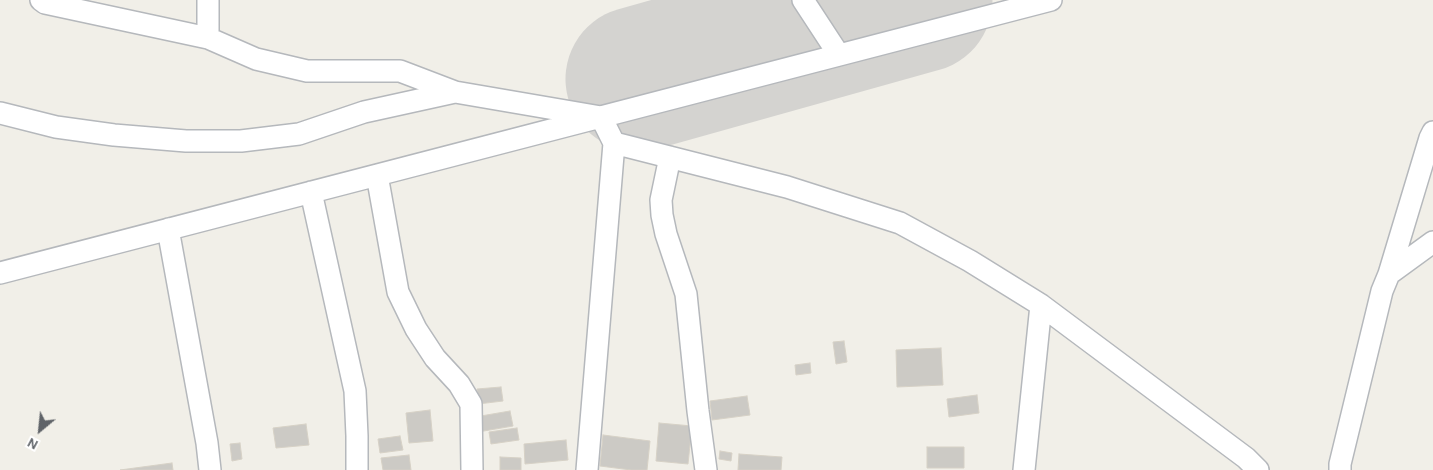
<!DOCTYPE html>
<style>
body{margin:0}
#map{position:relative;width:1433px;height:470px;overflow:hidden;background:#f1efe8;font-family:Karla,sans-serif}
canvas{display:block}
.north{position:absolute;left:15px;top:405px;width:50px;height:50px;-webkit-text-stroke:4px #fff;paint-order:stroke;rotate:208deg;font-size:14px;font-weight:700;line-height:20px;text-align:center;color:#5f6368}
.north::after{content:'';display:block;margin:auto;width:18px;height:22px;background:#5f6368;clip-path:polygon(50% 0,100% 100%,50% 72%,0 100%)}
</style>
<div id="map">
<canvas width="1433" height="470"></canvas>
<div class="north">N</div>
</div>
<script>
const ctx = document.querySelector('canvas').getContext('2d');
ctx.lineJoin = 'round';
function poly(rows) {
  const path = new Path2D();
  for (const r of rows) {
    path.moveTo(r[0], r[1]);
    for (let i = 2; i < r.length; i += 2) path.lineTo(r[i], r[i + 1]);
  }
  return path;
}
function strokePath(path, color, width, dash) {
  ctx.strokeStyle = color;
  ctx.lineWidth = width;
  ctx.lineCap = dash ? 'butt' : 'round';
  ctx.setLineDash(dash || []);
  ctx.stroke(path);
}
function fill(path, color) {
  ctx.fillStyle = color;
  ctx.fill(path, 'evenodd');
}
const runway = poly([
 [638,79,920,0]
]);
const building = poly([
 [844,341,847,362,836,364,833,342,844,341],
 [941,348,943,385,897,387,896,350,941,348],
 [810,363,811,373,796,375,795,365,810,363],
 [501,387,503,401,478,404,477,389,501,387],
 [977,395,979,413,949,417,947,399,977,395],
 [747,396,750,415,712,420,710,401,747,396],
 [430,410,433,441,409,443,406,413,430,410],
 [510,411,513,426,478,432,475,417,510,411],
 [659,423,692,426,688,464,656,461,659,423],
 [306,424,309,445,276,448,273,428,306,424],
 [517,428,519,440,491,444,489,432,517,428],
 [603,435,650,441,647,470,631,470,600,466,603,435],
 [400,436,403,450,380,453,378,439,400,436],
 [566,440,568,460,525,464,524,444,566,440],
 [240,443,242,459,232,461,230,444,240,443],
 [927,447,964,447,964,468,927,468,927,447],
 [720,451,732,453,731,461,719,459,720,451],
 [739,454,782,457,781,470,738,470,739,454],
 [409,455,411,470,383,470,381,458,409,455],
 [500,457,521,458,521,470,500,470,500,457],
 [172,463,173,470,120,470,172,463]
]);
const minor = poly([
 [41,0,45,3,208,38,256,59,307,71,400,71,455,92,601,117,614,143,787,187,900,223,970,261,1041,305,1246,458,1258,470],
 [803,0,839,55],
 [208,38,208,0],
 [0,113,56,127,114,135,186,141,241,141,299,134,364,112,455,92],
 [670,157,661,200,662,215,666,234,686,294,698,411,706,470],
 [377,175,398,292,416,329,435,358,459,384,471,404,472,470],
 [311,192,355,391,357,436,357,470],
 [168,229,207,443,210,470],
 [0,273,1051,0],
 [1389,274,1433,242],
 [587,470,614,143],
 [1024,470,1041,305],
 [1340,470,1340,464,1382,291,1389,274,1430,138,1433,132]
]);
strokePath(runway, '#d4d3d0', 145);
fill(building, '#cccac5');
strokePath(building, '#d6d1c6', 1);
strokePath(minor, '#b5b8bc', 24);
strokePath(minor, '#fff', 21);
</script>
